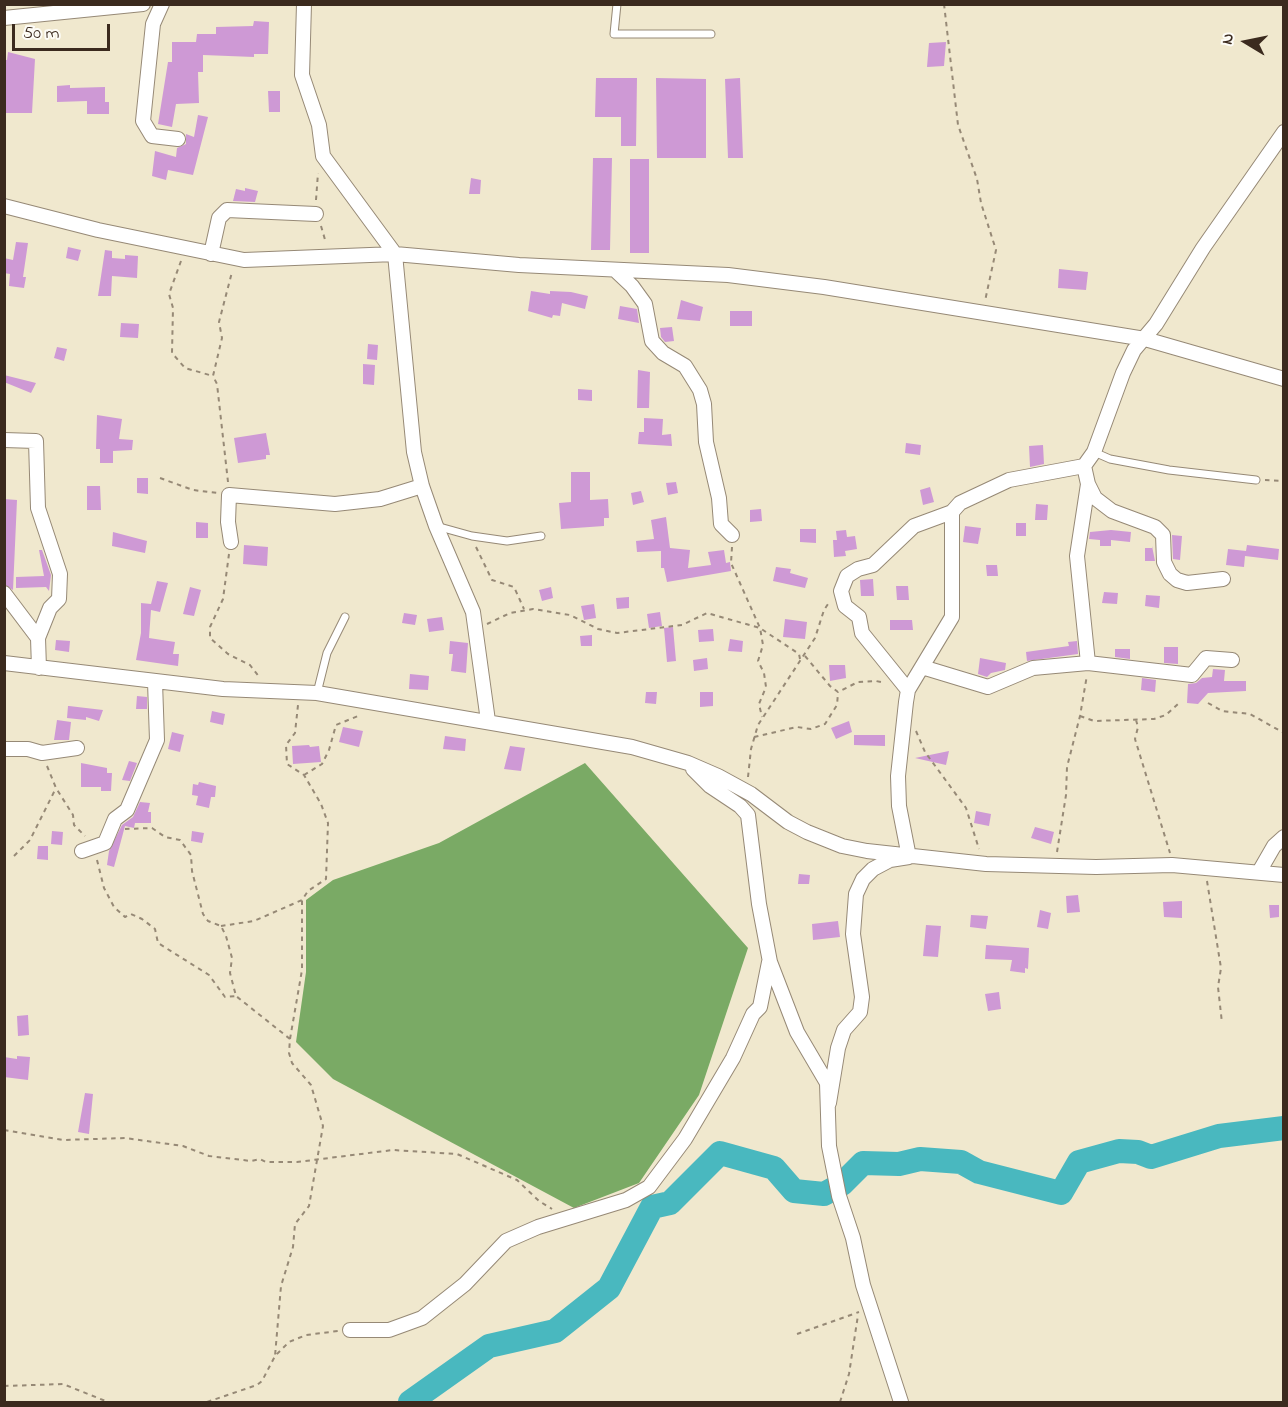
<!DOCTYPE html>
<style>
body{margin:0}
#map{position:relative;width:1288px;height:1407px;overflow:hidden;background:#f0e8ce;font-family:"Indie Flower",sans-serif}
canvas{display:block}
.frame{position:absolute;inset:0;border:6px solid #3b2a1e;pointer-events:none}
.north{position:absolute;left:1216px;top:12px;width:60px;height:60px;-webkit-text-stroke:4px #fdfcf7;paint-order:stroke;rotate:280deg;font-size:16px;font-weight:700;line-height:24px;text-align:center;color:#3b2a1e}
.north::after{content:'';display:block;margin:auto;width:21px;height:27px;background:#3b2a1e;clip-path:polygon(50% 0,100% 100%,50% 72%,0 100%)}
.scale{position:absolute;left:12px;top:24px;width:98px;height:27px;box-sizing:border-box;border:3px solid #3b2a1e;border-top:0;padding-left:8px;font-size:18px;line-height:21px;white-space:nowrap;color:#3b2a1e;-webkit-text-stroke:4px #fdfcf7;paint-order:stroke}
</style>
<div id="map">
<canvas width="1288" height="1407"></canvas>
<div class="frame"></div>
<div class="north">N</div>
<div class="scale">50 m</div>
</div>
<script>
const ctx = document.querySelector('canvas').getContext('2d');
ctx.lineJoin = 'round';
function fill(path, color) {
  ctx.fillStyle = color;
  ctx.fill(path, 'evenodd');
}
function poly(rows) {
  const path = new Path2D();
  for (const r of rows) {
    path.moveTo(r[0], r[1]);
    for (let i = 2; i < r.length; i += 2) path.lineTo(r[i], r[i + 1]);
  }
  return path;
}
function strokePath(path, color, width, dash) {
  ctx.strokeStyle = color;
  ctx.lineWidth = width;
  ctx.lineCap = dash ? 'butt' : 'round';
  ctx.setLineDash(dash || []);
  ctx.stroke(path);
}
const forest = poly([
 [585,763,748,948,699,1095,639,1183,574,1208,333,1079,296,1042,306,972,306,900,333,880,439,843]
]);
const river = poly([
 [410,1402,489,1346,555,1331,609,1288,652,1207,670,1203,720,1153,774,1168,794,1191,824,1194,842,1184,863,1163,899,1164,920,1159,961,1162,979,1172,1061,1193,1079,1162,1119,1151,1138,1152,1151,1157,1219,1136,1284,1128]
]);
const building = poly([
 [254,21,269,22,268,54,254,54,254,57,203,55,203,72,198,72,199,103,176,104,172,127,158,124,168,62,172,62,172,42,196,42,197,34,216,34,216,27,253,26],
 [946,42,944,66,927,67,929,43],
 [8,52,35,59,32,113,4,113,4,60,7,60],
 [596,78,637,78,636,146,621,146,621,117,595,117],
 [656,78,706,79,706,158,657,158],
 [740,78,743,158,728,158,725,79],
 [70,85,70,88,105,87,105,102,109,102,109,114,87,114,87,101,57,102,57,86],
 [268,91,280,91,280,112,269,112],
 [198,115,208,117,193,175,168,170,166,180,152,176,155,151,176,157,177,148,186,144,186,134,194,137],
 [593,158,612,158,610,250,591,250],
 [630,159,649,159,649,253,630,253],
 [471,178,481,180,480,194,469,194],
 [245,188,258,191,255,202,233,201,236,189,245,191],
 [16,242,28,243,23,277,26,277,24,288,9,286,10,274,4,273,4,258,13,260],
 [68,247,81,250,78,261,66,258],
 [105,250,112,251,112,258,125,259,125,255,138,256,137,278,112,276,111,296,98,296],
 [1059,269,1088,272,1086,290,1058,288],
 [531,291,550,294,550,291,571,292,588,296,585,309,562,303,560,316,553,315,552,318,528,311],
 [681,300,703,307,700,321,677,319],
 [620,306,637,309,639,323,618,319],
 [730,311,752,311,752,326,730,326],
 [121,323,139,324,138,338,120,337],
 [672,327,674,341,665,342,661,337,660,328],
 [368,344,378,345,377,360,367,359],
 [57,347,67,349,64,361,54,358],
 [363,364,375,365,374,385,363,384],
 [638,370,650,372,649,408,637,408],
 [4,375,36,383,31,393,4,382],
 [578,389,592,390,592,401,578,400],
 [97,415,122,419,119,439,133,440,132,450,113,451,113,463,100,463,100,449,96,449],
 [644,418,663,419,662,435,671,434,672,446,638,444,639,432,644,432],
 [266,433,270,455,266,455,266,459,238,463,234,438],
 [906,443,921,445,920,455,905,453],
 [1043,445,1044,464,1030,467,1029,446],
 [571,472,590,472,590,500,608,499,609,518,604,518,604,526,561,529,559,503,571,502],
 [137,478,148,478,148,494,137,493],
 [676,482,678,493,668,495,666,483],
 [87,486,100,486,101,510,87,510],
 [930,487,934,502,923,505,920,490],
 [641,491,644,502,633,505,631,493],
 [4,499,17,500,13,590,4,584],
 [1036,504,1048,505,1047,520,1035,520],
 [761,509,762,521,750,522,750,510],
 [666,517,670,548,690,550,688,568,711,565,708,552,724,550,726,563,730,562,731,571,667,582,664,568,661,568,661,551,637,552,636,541,654,539,651,520],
 [196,522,208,523,208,538,196,538],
 [1016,523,1026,523,1026,536,1016,536],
 [965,526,981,528,978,544,963,542],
 [800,529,816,529,816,543,800,542],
 [846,530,847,537,855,536,857,549,845,551,846,556,834,557,833,540,837,540,836,531],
 [1111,530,1131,532,1130,542,1111,540,1111,546,1100,546,1100,540,1089,539,1090,532],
 [113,532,147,541,145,553,112,546],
 [1172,535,1182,536,1180,560,1173,559],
 [244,545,268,547,267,566,243,564],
 [1247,545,1279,549,1278,560,1245,556,1244,567,1226,565,1228,549,1246,551],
 [1152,546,1155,561,1145,561,1145,548,1152,548],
 [39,550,42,550,51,575,49,591,46,587,16,588,16,577,44,576],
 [986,565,997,565,998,576,987,576],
 [776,567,791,569,790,573,808,578,805,588,773,581],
 [873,579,874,596,861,596,860,580],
 [157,581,168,583,160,612,151,610,149,638,175,642,173,654,179,654,178,666,136,660,141,633,141,603,151,604],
 [896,586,908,586,909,600,897,600],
 [190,587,201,590,194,616,183,614],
 [551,587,553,598,542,601,539,590],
 [1104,592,1118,593,1117,604,1102,603],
 [1146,595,1160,596,1159,608,1145,606],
 [629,597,629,608,617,609,616,598],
 [594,604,596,618,584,620,581,606],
 [660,612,662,626,649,628,647,614],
 [404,613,417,615,415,625,402,623],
 [442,617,444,630,429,632,427,619],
 [785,619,807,622,805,639,783,637],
 [890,620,912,620,913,630,890,630],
 [673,627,676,661,667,662,664,628],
 [713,629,714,641,699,642,698,630],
 [592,635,592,646,581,646,580,636],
 [730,639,743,641,742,652,728,651],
 [56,640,70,641,69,652,55,650],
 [450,641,468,643,466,673,451,671,453,654,449,654],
 [1077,641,1078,654,1027,661,1026,652,1069,646,1068,642],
 [1164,647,1178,647,1178,664,1164,663],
 [1115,649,1130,649,1130,659,1115,657],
 [707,658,708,669,694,671,693,660],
 [980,658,1006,663,1005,670,991,673,987,677,978,674],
 [829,665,845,665,846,678,830,681],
 [1213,669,1225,670,1224,681,1246,681,1246,691,1208,693,1198,704,1187,703,1188,684,1196,683,1202,678,1212,677],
 [410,674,429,676,428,690,409,689],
 [1142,678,1156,680,1155,692,1141,690],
 [646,692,657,692,656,704,645,703],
 [700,692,713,692,713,706,700,707],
 [137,696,147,697,147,709,136,709],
 [68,706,69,706,103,710,99,721,86,717,86,720,67,718],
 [212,711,225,714,223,725,210,722],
 [57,720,71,722,69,740,54,740],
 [849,721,852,732,836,739,831,728],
 [343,727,363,731,359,747,339,742],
 [172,732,184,735,180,752,168,749],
 [854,735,885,735,885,746,854,745],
 [445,736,466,739,465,751,443,749],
 [309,745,310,747,319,746,321,762,293,764,292,746],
 [510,746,525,748,521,771,504,769],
 [949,751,946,765,915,758],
 [129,761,137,763,130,781,122,780],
 [81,763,107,768,107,773,112,773,111,791,101,791,101,787,81,787],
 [199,782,216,786,215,797,211,797,209,808,196,805,198,796,192,795,193,784,198,785],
 [140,802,150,803,148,812,151,812,151,823,135,823,134,828,125,826,114,867,107,865,109,851,122,825,133,817],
 [976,811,991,814,989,826,974,823],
 [1035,827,1054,832,1051,844,1031,838],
 [52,831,63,832,62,845,51,844],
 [192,831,204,833,202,843,191,841],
 [38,846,48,846,48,860,37,859],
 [799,874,810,875,809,884,798,884],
 [1078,895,1080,912,1067,913,1066,896],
 [1182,901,1182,918,1164,917,1163,902],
 [1269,905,1279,905,1279,917,1270,918],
 [1040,910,1051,913,1048,929,1037,927],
 [971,915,988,916,986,929,970,927],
 [838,921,840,937,813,940,812,924],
 [926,925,941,926,938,957,923,956],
 [986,945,1029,948,1028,969,1025,968,1025,973,1010,971,1012,960,985,959],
 [999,992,1001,1009,988,1011,985,994],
 [28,1015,29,1035,18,1036,17,1016],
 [17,1056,30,1057,28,1080,4,1077,4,1057,17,1059],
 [85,1093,93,1094,89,1134,78,1132]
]);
const path = poly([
 [944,4,958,125,977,179,981,203,996,250,985,301],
 [316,200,318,173],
 [321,226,326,243],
 [181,261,169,294,173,308,172,353,185,368,213,376],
 [160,478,193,490,218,493],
 [1265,480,1284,481],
 [228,482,217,384,213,376,222,338,219,322,232,272],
 [476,547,492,580,514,587,524,609],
 [732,547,731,563,760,628,763,645,758,661,764,673,766,687,759,704,762,717],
 [229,554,223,599,210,627,210,638,228,654,250,665,260,678],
 [487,624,510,613,533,609,570,615,598,629,617,633,682,625,707,613,760,628,799,654,800,659],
 [805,656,830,686,838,692,858,682,876,681,885,683],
 [1208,703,1222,711,1250,714,1284,733],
 [1080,716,1094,721,1154,719,1166,715,1179,703],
 [1136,720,1138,727,1135,739,1170,853],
 [916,731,925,752,966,808,979,849],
 [754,737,797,727,811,729,825,724,837,705,838,693],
 [47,766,56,788,73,815,74,825,85,836],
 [304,775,322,764,329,750,336,725,358,716,360,713],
 [748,777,751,749,758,725,815,638,824,610,830,601],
 [125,829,152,828,165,837,180,840,191,855,192,871,203,914,208,921,221,926,226,936,232,958,230,973,236,996,290,1039,289,1053,292,1063,311,1085,323,1126,309,1206,295,1224,293,1247,281,1286,275,1356],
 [1057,852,1066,795,1067,767,1080,716,1087,675],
 [14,856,30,840,56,788],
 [97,860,104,888,114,907,125,917,131,914,142,919,155,929,158,943,209,975,225,997,236,996],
 [1207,881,1221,968,1218,987,1222,1023],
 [221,926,254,921,302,900,308,891,326,879,328,823,321,804,304,775,287,764,286,745,295,733,298,705],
 [290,1039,302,970,302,900],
 [4,1130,63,1140,125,1138,183,1146,209,1156,251,1161,260,1159,266,1162,297,1162,393,1150,457,1154,517,1180,539,1201,552,1209],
 [797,1334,859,1312],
 [4,1386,63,1384,108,1402],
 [207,1402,257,1385,262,1381,275,1356,289,1342,306,1335,338,1331],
 [840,1402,849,1374,858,1315]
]);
const service = poly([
 [617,4,614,34,711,34],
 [1094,452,1110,459,1169,470,1256,480],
 [436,526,472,536,507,541,541,536],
 [317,693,327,653,345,617]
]);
const minor = poly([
 [162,4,153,24,143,121,152,136,178,139],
 [304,4,302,75,319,125,323,156,395,254,414,452,422,486,436,526,473,612,488,721],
 [4,18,143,4],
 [4,206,98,230,244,260,395,254,519,265,728,275,824,287,1145,339,1284,379],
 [211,254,219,218,227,210,316,214],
 [615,270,632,286,645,304,652,341,663,353,685,366,700,390,704,404,706,442,719,498,721,524,732,535],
 [4,440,36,441,38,508,60,574,59,599,50,608,38,638,39,668],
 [1088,484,1095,498,1112,511,1155,527,1163,535,1164,562,1170,574,1177,580,1187,583,1223,579],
 [231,542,228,522,229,495,335,504,380,499,422,486],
 [4,593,38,638],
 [4,663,223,689,317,693,632,747,688,763,718,776,751,794,788,822,807,832,842,846,867,851,986,864,1096,867,1172,865,1284,875],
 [1088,663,1192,675,1206,658,1232,660],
 [922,667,988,687,1033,668,1088,663,1077,556,1088,484,1084,466],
 [908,690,862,633,859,617,845,606,841,591,847,576,858,569,873,565,914,526,952,512],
 [4,749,28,749,42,753,77,748],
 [693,769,710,786,740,806,748,815,759,904,770,962,797,1032,827,1083,829,1146,839,1196,853,1238,863,1285,901,1402],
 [82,851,105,843,115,819,127,810,157,740,155,682],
 [1259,872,1274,846,1284,837],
 [829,1103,838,1048,844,1030,860,1012,862,997,853,934,856,894,863,879,873,869,890,860,909,857,899,806,898,776,906,702,908,690,952,617,952,512,960,503,1009,480,1084,466,1094,452,1123,373,1134,350,1156,324,1203,248,1284,132],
 [350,1330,389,1330,422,1318,465,1284,506,1241,538,1227,626,1200,649,1187,685,1139,733,1058,753,1014,760,1007,769,962]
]);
fill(forest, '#7aaa65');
strokePath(river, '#49b8bf', 24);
fill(building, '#ce99d5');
strokePath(service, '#968976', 9);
strokePath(minor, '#968976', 16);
strokePath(path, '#968976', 2, [4.5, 4.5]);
strokePath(service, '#fff', 7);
strokePath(minor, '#fff', 14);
</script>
